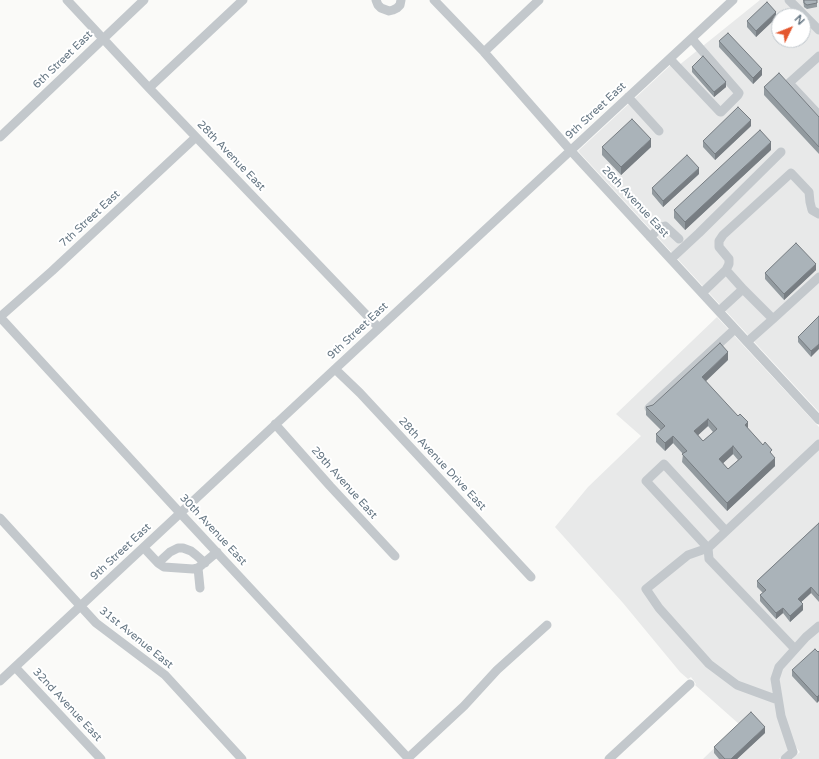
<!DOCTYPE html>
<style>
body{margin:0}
#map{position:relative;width:819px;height:759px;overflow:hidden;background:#fafaf8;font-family:"Varela Round",sans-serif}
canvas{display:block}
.north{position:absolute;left:771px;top:8px;width:40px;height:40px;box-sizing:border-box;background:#fff;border:1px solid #c1c8cd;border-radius:50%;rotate:47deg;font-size:11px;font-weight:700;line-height:16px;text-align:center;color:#657683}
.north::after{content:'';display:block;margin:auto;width:14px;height:18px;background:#e4572e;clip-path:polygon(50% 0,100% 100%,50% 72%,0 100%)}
</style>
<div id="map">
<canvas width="819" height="759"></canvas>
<div class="north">N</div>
</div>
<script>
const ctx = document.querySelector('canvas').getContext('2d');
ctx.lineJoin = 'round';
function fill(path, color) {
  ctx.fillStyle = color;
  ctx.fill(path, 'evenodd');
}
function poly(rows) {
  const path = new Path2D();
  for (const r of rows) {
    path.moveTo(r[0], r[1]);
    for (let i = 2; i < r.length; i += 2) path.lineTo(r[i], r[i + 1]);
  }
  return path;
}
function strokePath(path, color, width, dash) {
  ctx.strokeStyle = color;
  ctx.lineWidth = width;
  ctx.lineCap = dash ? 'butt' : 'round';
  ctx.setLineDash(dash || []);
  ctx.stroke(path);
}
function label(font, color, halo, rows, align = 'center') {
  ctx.font = font + ' "Varela Round",sans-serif';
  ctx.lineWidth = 4;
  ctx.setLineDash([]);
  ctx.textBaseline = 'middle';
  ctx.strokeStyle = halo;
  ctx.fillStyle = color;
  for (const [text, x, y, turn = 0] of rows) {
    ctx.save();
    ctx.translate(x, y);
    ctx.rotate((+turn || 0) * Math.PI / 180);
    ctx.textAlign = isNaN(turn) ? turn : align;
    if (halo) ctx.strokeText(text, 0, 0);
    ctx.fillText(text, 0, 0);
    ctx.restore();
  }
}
const built = poly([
 [760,0,819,0,819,412,578,151,674,62,678,66],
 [779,16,803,16,803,40,779,40],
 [717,317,819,427,819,759,792,759,800,752,794,745,779,759,703,759,739,724,695,685,696,684,691,677,688,679,680,672,623,603,555,527,588,487,641,436,616,414]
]);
const minor = poly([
 [67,0,149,88,379,328],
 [376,0,378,5,381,8,389,11,393,10,397,8,400,5,401,0],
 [434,0,484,52,571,151,819,420],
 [789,0,819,30],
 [484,52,539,0],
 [819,56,789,83,819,115],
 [670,59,720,112,721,112,738,95,739,93,692,39],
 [149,88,243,0],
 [628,97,659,131],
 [0,137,144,0],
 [650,237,661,227,665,226,679,239],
 [671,259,699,233,781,152],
 [726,270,743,289],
 [702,293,726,270,729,264,729,259,719,247,719,241,723,235,791,173,809,192,810,202,812,210,819,214],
 [719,311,743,289,773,319,747,342],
 [0,317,181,514,409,759],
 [0,317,52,271,196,137],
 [773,319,819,277],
 [335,369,360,393,531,577],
 [649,408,735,329],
 [275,424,330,486,395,556],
 [0,518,96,623,165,675,242,759],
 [726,531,664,464,646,481,708,548,688,555,646,589,659,608,709,664,737,685,778,700],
 [144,548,158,563,164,567,193,569,198,568,217,552],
 [158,563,170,552,178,548,183,548,191,551,196,555,205,563],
 [198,568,200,588],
 [795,649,709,559,708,548,819,444],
 [15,667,101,759],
 [0,681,335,369,733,0],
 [408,758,464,706,497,670,547,625],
 [609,759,690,684],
 [785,759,793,752,781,716,775,679,779,667,806,637,819,626]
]);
const wall = poly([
 [803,0,817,0,817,7,807,9,804,7],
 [776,18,756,37,747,27,747,21],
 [719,41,762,75,753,84,719,47],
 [692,67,726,87,714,97,692,72],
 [764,87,819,117,819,154,764,95],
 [751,126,715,160,703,147,703,141],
 [602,147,651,147,621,175,602,155],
 [771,150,685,230,674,218,674,210],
 [699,174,663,207,652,194,652,188],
 [816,270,784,300,765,279,765,273],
 [819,316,811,357,798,342,798,337],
 [728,360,705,381,772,455,775,466,727,511,682,462,683,454,673,443,665,451,656,442,656,434,661,430,646,415,646,407,653,405],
 [708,426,713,432,703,441,698,435],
 [733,454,738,460,728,469,723,463],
 [819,523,819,602,811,593,801,602,803,610,790,622,783,613,776,619,760,601,760,595,763,593,757,587,757,581],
 [818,652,817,703,792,676,792,670],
 [765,733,737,759,719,759,714,753,714,747]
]);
const shadedWall = poly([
 [776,12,776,18,756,37,756,31],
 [762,69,762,75,753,84,753,78],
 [726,82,726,87,714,97,714,92],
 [751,120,751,126,715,160,715,154],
 [651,139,651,147,621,175,621,167],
 [771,142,771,150,685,230,685,222],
 [699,168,699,174,663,207,663,201],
 [816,264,816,270,784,300,784,294],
 [819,344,819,349,811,357,811,351],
 [728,352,728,360,702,385,702,377],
 [708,419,708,426,694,439,694,431],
 [748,422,748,430,745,425],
 [673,436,673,443,665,451,665,443],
 [733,446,733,454,719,467,719,459],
 [775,458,775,466,727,511,727,503],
 [811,587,811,593,798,605,798,599],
 [803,604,803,610,790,622,790,616],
 [783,608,783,613,776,619,776,613],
 [819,695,819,701,817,703,817,697],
 [765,727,765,733,737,759,731,759]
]);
const building = poly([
 [804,0,817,0,817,3,807,5,804,3,804,0],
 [767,2,776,12,756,31,747,21,767,2],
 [728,33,762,69,753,78,719,41,728,33],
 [703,56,726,82,714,92,692,67,703,56],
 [779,73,819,117,819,147,764,87,779,73],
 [738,107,751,120,715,154,703,141,738,107],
 [632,119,651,139,621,167,602,147,632,119],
 [760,130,771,142,685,222,674,210,760,130],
 [687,155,699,168,663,201,652,188,687,155],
 [796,243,816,264,784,294,765,273,796,243],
 [819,316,819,344,811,351,798,337,819,316],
 [720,343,728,352,702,377,738,416,740,414,748,422,745,425,763,445,765,442,772,450,770,452,775,458,727,503,682,454,687,451,673,436,665,443,656,434,665,426,646,407,653,405,720,343],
 [708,419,717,429,703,441,694,431,708,419],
 [733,446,742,457,728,469,719,459,733,446],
 [819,523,819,596,811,587,798,599,803,604,790,616,783,608,776,613,760,595,766,590,757,581,819,523],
 [815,649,818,652,819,651,819,695,817,697,792,670,815,649],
 [751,712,765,727,731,759,725,759,714,747,751,712]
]);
const streetNames = [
 ["6th Street East",63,60,-44],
 ["9th Street East",596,111,-43],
 ["28th Avenue East",231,156,46],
 ["26th Avenue East",635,202,47],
 ["7th Street East",90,219,-43],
 ["9th Street East",358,331,-43],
 ["28th Avenue Drive East",442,464,47],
 ["29th Avenue East",344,483,48],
 ["30th Avenue East",213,530,47],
 ["9th Street East",121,552,-43],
 ["31st Avenue East",136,638,39],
 ["32nd Avenue East",67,705,47]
];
fill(built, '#e8e9e9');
strokePath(minor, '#c3c8cc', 9);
fill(wall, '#929a9f');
fill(shadedWall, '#777d82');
fill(building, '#aab3b9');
strokePath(building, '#777d82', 1);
label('11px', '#657683', '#fff', streetNames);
</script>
